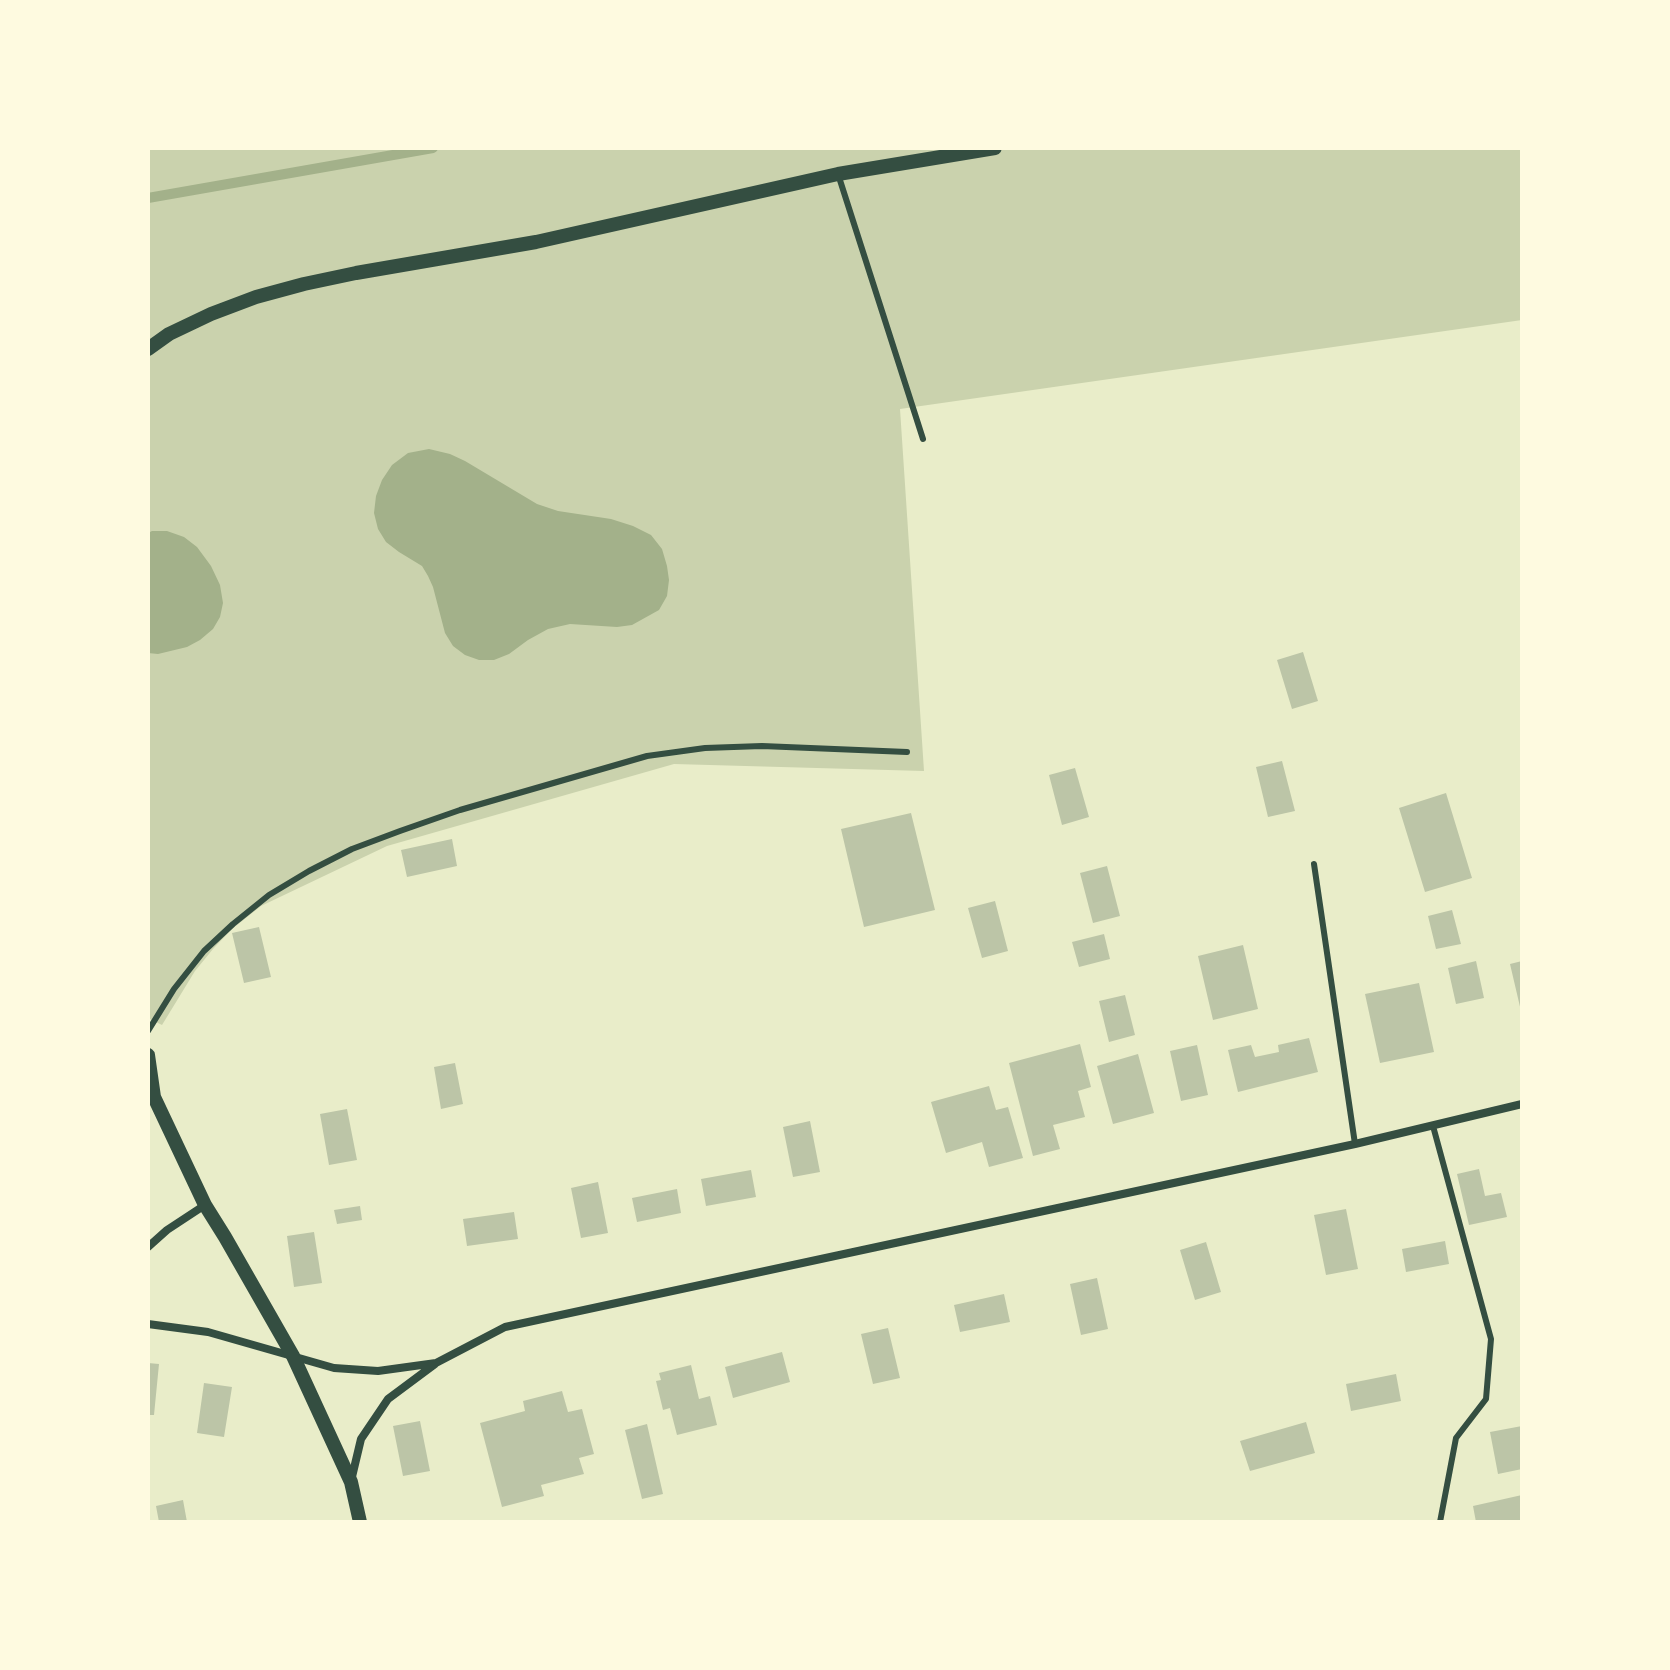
<!DOCTYPE html>
<style>
body{margin:0}
#map{position:relative;width:1670px;height:1670px;overflow:hidden;background:#e9edc9;font-family:"Nunito Sans",sans-serif}
canvas{display:block}
.frame{position:absolute;inset:0;border:150px solid #fefae0;pointer-events:none}
</style>
<div id="map">
<canvas width="1670" height="1670"></canvas>
<div class="frame"></div>
</div>
<script>
const ctx = document.querySelector('canvas').getContext('2d');
ctx.lineJoin = 'round';
function fill(path, color) {
  ctx.fillStyle = color;
  ctx.fill(path, 'evenodd');
}
function poly(rows) {
  const path = new Path2D();
  for (const r of rows) {
    path.moveTo(r[0], r[1]);
    for (let i = 2; i < r.length; i += 2) path.lineTo(r[i], r[i + 1]);
  }
  return path;
}
function strokePath(path, color, width, dash) {
  ctx.strokeStyle = color;
  ctx.lineWidth = width;
  ctx.lineCap = dash ? 'butt' : 'round';
  ctx.setLineDash(dash || []);
  ctx.stroke(path);
}
const green = poly([
 [148,148,1522,148,1522,320,900,409,924,771,674,764,387,846,261,906,232,929,213,949,195,971,162,1025,148,1018]
]);
const water = poly([
 [429,449,450,454,465,461,537,504,558,511,611,519,633,526,651,535,662,549,667,566,669,580,667,596,659,610,632,625,617,627,570,624,548,629,528,640,509,654,494,660,479,660,465,655,453,646,445,633,433,587,428,576,422,566,399,552,386,542,378,529,374,513,376,496,382,480,392,465,408,453],
 [152,531,167,531,184,537,197,547,211,566,220,585,223,603,220,617,213,629,200,640,187,647,158,654,148,653,148,533]
]);
const stream = poly([
 [148,198,433,148]
]);
const building = poly([
 [1303,652,1318,701,1292,709,1277,660],
 [1282,761,1295,811,1268,817,1256,767],
 [1075,768,1089,817,1062,825,1049,775],
 [1446,793,1472,878,1425,892,1399,808],
 [911,813,935,910,864,927,841,829],
 [452,839,457,866,407,877,401,850],
 [1107,866,1120,916,1093,923,1080,873],
 [995,901,1008,951,982,958,968,908],
 [1452,910,1461,944,1436,949,1428,916],
 [259,927,271,977,244,983,232,933],
 [1104,934,1110,959,1079,967,1072,942],
 [1243,945,1258,1009,1213,1020,1198,956],
 [1476,961,1484,998,1456,1004,1448,968],
 [1522,961,1522,1011,1521,1011,1510,964],
 [1419,983,1434,1052,1380,1063,1365,994],
 [1125,995,1135,1035,1109,1042,1099,1001],
 [1309,1038,1318,1072,1238,1092,1228,1050,1251,1045,1255,1057,1279,1052,1278,1045],
 [1080,1044,1091,1087,1078,1091,1085,1117,1053,1125,1060,1149,1033,1156,1009,1063],
 [1197,1045,1208,1095,1181,1101,1170,1051],
 [1138,1054,1154,1113,1113,1124,1097,1066],
 [455,1063,463,1104,441,1109,434,1067],
 [989,1086,996,1110,1008,1107,1023,1158,989,1167,982,1142,946,1153,931,1102],
 [347,1109,357,1160,329,1165,320,1114],
 [810,1121,820,1172,793,1177,783,1127],
 [1479,1169,1485,1196,1501,1193,1507,1217,1469,1225,1457,1174],
 [751,1170,756,1197,706,1206,701,1179],
 [598,1182,608,1233,581,1238,571,1188],
 [677,1189,681,1213,637,1222,632,1198],
 [360,1206,362,1220,337,1224,334,1210],
 [1346,1209,1358,1269,1326,1275,1314,1215],
 [514,1212,518,1239,467,1246,463,1219],
 [314,1232,322,1283,294,1287,287,1236],
 [1445,1241,1449,1264,1406,1272,1402,1249],
 [1206,1242,1221,1292,1195,1300,1180,1250],
 [1097,1278,1108,1329,1081,1335,1070,1284],
 [1004,1294,1010,1322,960,1332,954,1305],
 [888,1328,900,1378,873,1384,861,1334],
 [782,1352,790,1382,733,1398,725,1367],
 [148,1363,159,1364,154,1415,148,1415],
 [691,1365,699,1399,710,1396,717,1425,677,1435,670,1408,663,1410,656,1381,661,1380,659,1373],
 [1396,1374,1401,1401,1351,1411,1346,1384],
 [204,1383,232,1387,224,1437,197,1433],
 [562,1391,568,1412,582,1409,594,1454,579,1458,584,1474,541,1485,544,1496,502,1507,480,1423,525,1411,523,1401],
 [420,1421,430,1471,403,1476,393,1426],
 [1306,1422,1315,1453,1250,1471,1240,1441],
 [647,1424,663,1494,642,1499,625,1430],
 [1522,1426,1522,1469,1498,1474,1490,1432],
 [1522,1495,1522,1522,1476,1522,1473,1506],
 [183,1500,187,1522,159,1522,156,1506]
]);
const service = poly([
 [838,174,923,439],
 [1314,864,1355,1144],
 [148,1031,174,989,204,951,233,924,269,895,309,871,352,849,400,831,460,810,647,756,705,748,762,746,907,752],
 [1433,1126,1491,1339,1486,1399,1456,1438,1440,1522]
]);
const minor = poly([
 [148,1247,167,1230,205,1205],
 [148,1324,208,1332,334,1368,378,1371,436,1363,505,1327,1355,1144,1522,1104],
 [351,1481,361,1439,388,1399,435,1364]
]);
const tertiary = poly([
 [148,349,169,334,211,314,256,297,304,284,356,273,536,242,838,174,995,148],
 [148,1055,154,1097,205,1205,225,1237,293,1356,351,1482,360,1522]
]);
fill(green, '#cad2ad');
fill(water, '#a3b18a');
strokePath(stream, '#a3b18a', 10);
fill(building, '#bcc5a7');
strokePath(service, '#344e41', 6);
strokePath(minor, '#344e41', 8);
strokePath(tertiary, '#344e41', 14);
</script>
